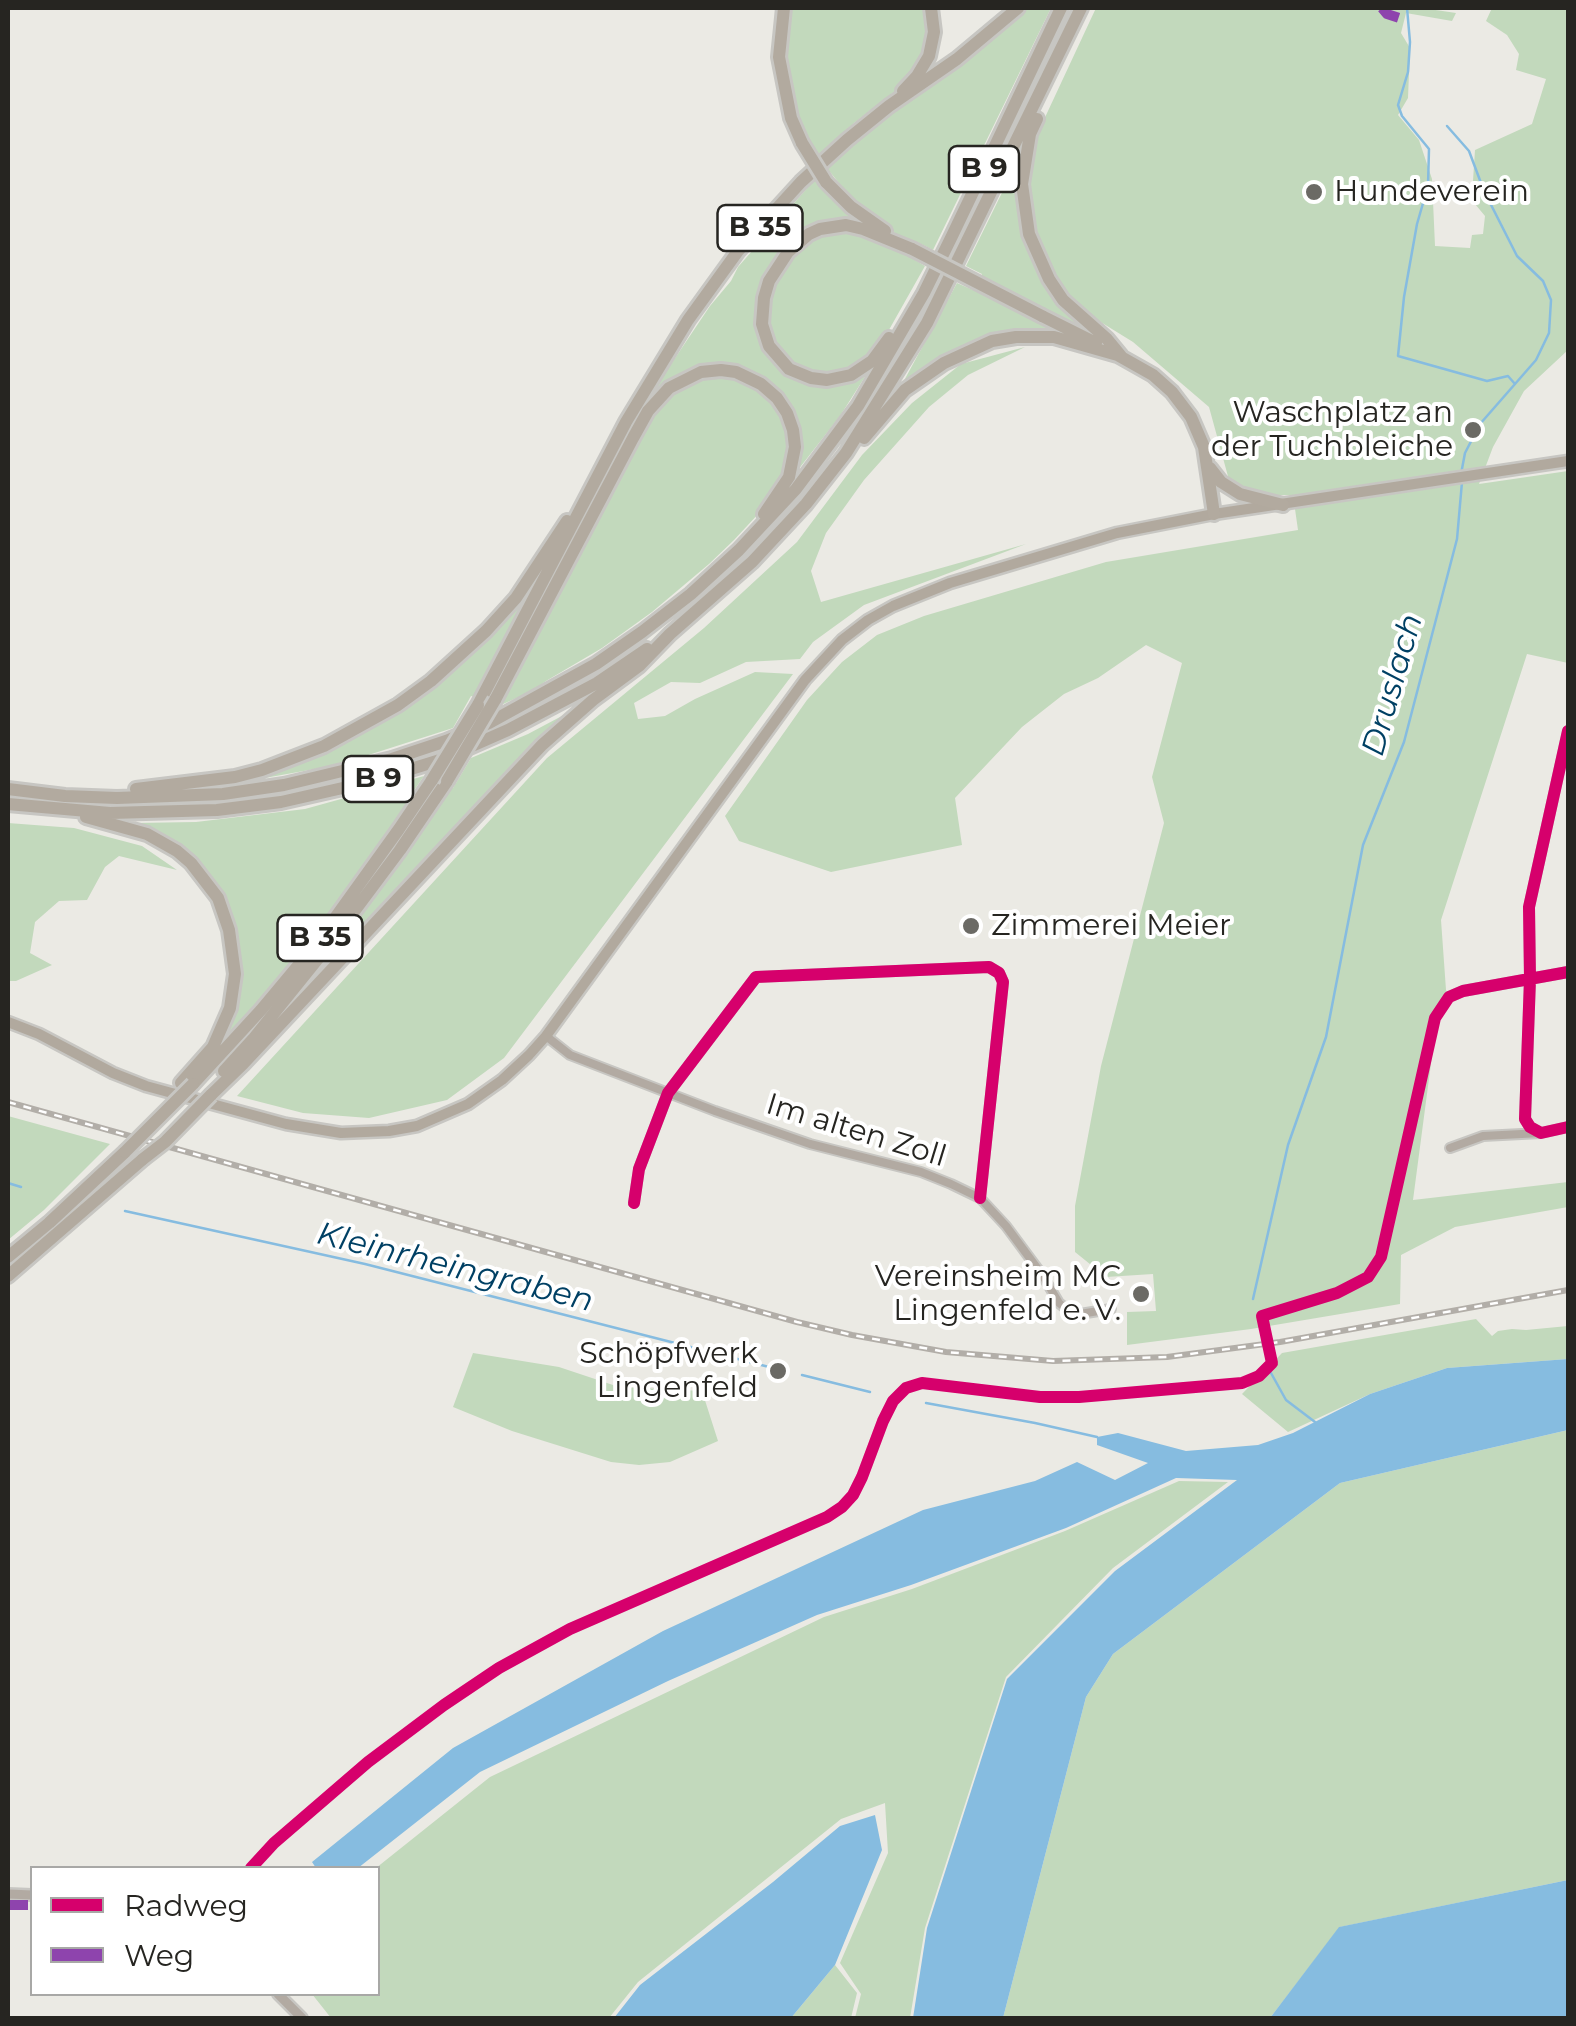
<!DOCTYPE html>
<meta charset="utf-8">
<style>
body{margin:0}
#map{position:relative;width:1576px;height:2026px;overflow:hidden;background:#ebeae4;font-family:Montserrat,sans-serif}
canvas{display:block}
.frame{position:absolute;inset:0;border:10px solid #262521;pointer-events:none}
.legend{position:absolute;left:30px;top:1866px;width:350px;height:130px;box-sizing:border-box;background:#fff;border:2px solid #a8a8a6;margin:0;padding:12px 18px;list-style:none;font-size:30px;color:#262521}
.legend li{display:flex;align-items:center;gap:20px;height:50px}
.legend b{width:50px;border:2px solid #a8a8a6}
</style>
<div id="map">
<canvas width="1576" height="2026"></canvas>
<div class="frame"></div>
<ul class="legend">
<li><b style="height:12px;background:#d6006c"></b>Radweg</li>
<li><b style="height:12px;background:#8e44ad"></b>Weg</li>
</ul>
</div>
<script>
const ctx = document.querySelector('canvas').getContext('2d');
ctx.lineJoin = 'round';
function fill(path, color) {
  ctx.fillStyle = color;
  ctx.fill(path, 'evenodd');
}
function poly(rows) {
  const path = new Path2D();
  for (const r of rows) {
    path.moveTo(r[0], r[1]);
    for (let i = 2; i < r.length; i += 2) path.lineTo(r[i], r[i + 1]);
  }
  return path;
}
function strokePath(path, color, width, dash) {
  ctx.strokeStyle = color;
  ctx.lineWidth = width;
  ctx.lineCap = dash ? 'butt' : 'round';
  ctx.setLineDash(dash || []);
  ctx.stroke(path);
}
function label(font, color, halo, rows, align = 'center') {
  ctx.font = font + ' Montserrat,sans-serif';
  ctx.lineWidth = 8;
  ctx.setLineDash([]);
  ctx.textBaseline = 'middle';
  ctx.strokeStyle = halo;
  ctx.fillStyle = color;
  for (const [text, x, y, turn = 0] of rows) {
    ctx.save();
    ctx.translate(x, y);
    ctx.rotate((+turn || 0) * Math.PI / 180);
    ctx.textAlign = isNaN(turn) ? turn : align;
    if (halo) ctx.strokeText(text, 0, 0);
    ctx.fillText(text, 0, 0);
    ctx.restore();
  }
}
const green = poly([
 [787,8,927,8,929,26,925,54,908,81,854,123,819,155,799,126,790,96,783,44],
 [1023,8,1051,8,933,250,915,241,913,244,873,220,836,186,839,183,830,172,819,182,827,193,830,192,859,220,858,222,843,220,780,254,769,269,759,294,757,325,798,379,868,372,840,416,794,475,800,450,764,380,751,372,741,369,693,370,670,382,641,413,669,367,710,306,731,281,738,267,809,186,856,141],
 [1096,8,1422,8,1456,13,1452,21,1406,13,1401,33,1410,48,1408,98,1398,115,1419,140,1432,179,1435,246,1470,248,1472,235,1483,234,1485,216,1475,204,1473,181,1475,150,1532,124,1546,79,1516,70,1519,54,1507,35,1486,21,1492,8,1568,8,1568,350,1524,391,1493,447,1479,484,1568,471,1568,663,1527,654,1441,920,1446,990,1450,999,1437,1018,1413,1200,1568,1182,1568,1207,1455,1227,1401,1255,1400,1304,1251,1329,1127,1345,1127,1312,1156,1311,1153,1274,1106,1277,1075,1252,1075,1206,1101,1066,1164,823,1152,777,1182,663,1146,645,1098,678,1064,694,1022,727,955,798,962,845,831,872,739,841,725,816,807,700,842,662,877,635,924,616,1106,562,1298,530,1293,495,1268,495,1242,490,1229,480,1209,407,1133,342,1086,313,1057,282,1043,253,1033,222,1028,178,1034,141],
 [1020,156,1024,232,1031,254,1041,274,1094,336,981,278,982,274,966,266],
 [851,230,885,242,925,266,881,344,872,356,848,371,824,376,791,364,776,349,767,330,769,291,794,252,818,235],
 [957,283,973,290,974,288,1055,329,1030,330,975,342,940,359,900,388],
 [1025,347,968,375,929,407,864,480,826,533,811,571,821,602,1026,544,864,605,813,642,800,659,746,662,700,683,671,682,634,703,638,719,665,716,695,699,755,672,793,674,504,1058,447,1100,369,1118,303,1113,237,1096,547,758,704,628,797,542,862,455,912,403,961,364],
 [705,375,733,376,765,392,781,411,791,443,786,475,760,512,734,540,709,564,652,612,602,648,546,681,532,691,501,705,516,678,514,676,648,419,671,393],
 [538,577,485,680,475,697,471,696,453,728,337,765,237,783,237,781,392,714],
 [575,709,279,1017,375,895,450,787,453,788,471,758,528,734],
 [424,776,408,799,410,801,384,840,330,915,268,991,218,1047,234,1013,221,896,154,833,135,823,196,822,305,809],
 [8,823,74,828,142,846,177,870,119,856,105,867,87,900,59,901,35,922,30,953,52,965,16,981,8,981],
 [8,1116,110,1144,44,1210,8,1240],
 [1476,1319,1492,1336,1498,1331,1512,1329,1526,1330,1568,1326,1568,1359,1447,1368,1370,1394,1288,1432,1242,1394,1282,1353],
 [473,1353,559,1367,619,1387,702,1391,718,1441,670,1462,639,1465,611,1462,512,1431,453,1407],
 [1568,1430,1568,1880,1340,1927,1270,2018,1003,2018,1086,1697,1113,1654,1340,1483],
 [1179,1481,1228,1482,1113,1568,1006,1677,925,1928,910,2018,855,2018,861,1994,840,1963,888,1853,885,1803,841,1819,638,1982,609,2018,331,2018,312,1994,378,1994,376,1868,490,1777,824,1617,912,1589,1065,1531],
 [835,1965,857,1993,851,2018,791,2018]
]);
const water = poly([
 [1568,1359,1568,1430,1340,1483,1113,1654,1086,1697,1003,2018,913,2018,927,1928,1007,1679,1115,1571,1237,1480,1176,1478,1066,1528,911,1585,817,1615,668,1681,480,1772,358,1868,316,1868,312,1862,453,1748,663,1631,923,1510,1035,1481,1077,1462,1115,1480,1148,1463,1097,1445,1097,1437,1118,1433,1186,1451,1258,1445,1293,1433,1370,1394,1447,1368],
 [875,1815,882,1850,835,1965,791,2018,614,2018,640,1985,773,1882,840,1826],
 [1568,1880,1568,2018,1270,2018,1339,1927]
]);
const stream = poly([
 [1407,8,1410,42,1408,72,1398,105,1402,116,1429,149,1428,186,1417,224,1404,297,1398,356,1487,381,1508,376,1515,384],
 [1447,126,1469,151,1484,191,1517,256,1543,281,1551,300,1549,333,1536,360,1480,424,1465,453,1461,474],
 [8,1183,21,1187],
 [125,1211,365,1264,773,1368],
 [1253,1299,1288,1145,1326,1037,1363,845,1404,742,1457,539,1462,482],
 [1271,1373,1286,1400,1315,1422],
 [802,1375,870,1392],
 [926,1403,1035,1423,1097,1437]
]);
const minor = poly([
 [1449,997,1463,991,1568,972],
 [546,1036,570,1055,715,1111,810,1144,921,1172,951,1184,980,1198,1006,1226,1043,1276,1059,1303,1069,1311,1080,1314,1111,1309],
 [1541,1133,1530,1127,1525,1119,1530,979,1529,907,1568,731],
 [1450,1148,1483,1136,1541,1133,1568,1127],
 [634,1203,639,1169,668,1093,756,977,989,967,999,973,1003,982,980,1198]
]);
const tertiary = poly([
 [8,1894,32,1895],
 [278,1994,302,2018]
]);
const secondary = poly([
 [8,1022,39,1034,113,1073,146,1086,286,1124,341,1133,389,1131,417,1126,468,1104,502,1080,529,1055,546,1036,805,680,842,640,868,620,893,606,950,583,1117,533,1214,514,1568,461]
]);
const trunk = poly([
 [784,8,779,57,791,118,802,143],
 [903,91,917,76,929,56,934,32,931,8],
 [1037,119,1030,134,1022,184,1029,234,1049,279,1063,300,1107,339,1121,356],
 [826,182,851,207,885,231],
 [1042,316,1096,343],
 [889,338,872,361,851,375,827,380,811,378,789,369,769,346,762,324,764,298,769,281,788,252,809,234,820,229,846,225,863,229,912,249],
 [1114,353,1153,375,1172,392,1191,417,1204,447,1214,514],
 [864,438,905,390,944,363,992,341,1016,337,1054,337,1121,356],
 [1210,468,1221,482,1240,494,1283,505],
 [495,700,633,438,648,411,669,388,701,372,721,370,736,372,761,384,777,398,787,413,793,430,795,447,789,477,764,514],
 [478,705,626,422,688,320,738,251,801,182,847,140,889,106,957,59,1018,8],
 [8,789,65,796,117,798,223,794,284,785,392,759,446,741,489,723,596,664,642,632,691,594,739,550,796,489,858,406,924,293,952,236,1061,8],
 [136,789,235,777,262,770,324,746,398,705,431,681,486,631,516,598,567,521],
 [8,804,110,813,217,810,281,802,369,782,440,760,508,730,597,683,647,649],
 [86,817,147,834,177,851,191,863,218,898,229,930,235,974,230,1008,213,1047,181,1083],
 [224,1071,254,1038,329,945,400,850,447,781],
 [193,1084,261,1010,317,943,399,829,432,780],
 [211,1095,243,1064,542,745,593,700,639,666,670,634,752,562,806,504,846,453,927,323,1081,8],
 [8,1257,49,1223,125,1152],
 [8,1276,143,1159]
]);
const rail = poly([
 [8,1102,797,1322,852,1335,946,1352,1053,1361,1167,1357,1280,1342,1568,1290]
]);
const trunkBridge = poly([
 [802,143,826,182],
 [912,249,1042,316],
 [432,780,478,705],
 [447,781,495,700],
 [125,1152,193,1084],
 [143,1159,165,1142,211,1095]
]);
const quiet = poly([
 [1382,8,1387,14,1399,18],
 [8,1905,32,1905]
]);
const cycleway = poly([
 [1568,731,1529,907,1530,979,1525,1119,1530,1127,1541,1133,1568,1127],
 [634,1203,639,1169,668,1093,756,977,989,967,999,973,1003,982,980,1198],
 [251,1868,274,1843,368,1762,444,1705,499,1668,570,1629,827,1517,842,1507,853,1495,862,1477,883,1421,893,1401,906,1388,922,1383,1040,1397,1079,1397,1242,1383,1259,1376,1272,1363,1262,1316,1337,1293,1368,1277,1381,1257,1435,1018,1449,997,1463,991,1568,972]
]);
const markers = [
 [1314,192,10,"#6b6a65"],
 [1473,430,10,"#6b6a65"],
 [971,926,10,"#6b6a65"],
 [1141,1294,10,"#6b6a65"],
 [778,1371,10,"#6b6a65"]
];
const shields = [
 [984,169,70],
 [760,228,85],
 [378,779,70],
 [320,938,85]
];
const shieldNames = [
 ["B 9",984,169],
 ["B 35",760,228],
 ["B 9",378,779],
 ["B 35",320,938]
];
const poiNames = [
 ["Hundeverein",1334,192,"left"],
 ["Waschplatz an",1453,413],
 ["der Tuchbleiche",1453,447],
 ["Zimmerei Meier",991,926,"left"],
 ["Vereinsheim MC",1121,1277],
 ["Lingenfeld e. V.",1121,1311],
 ["Schöpfwerk",758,1354],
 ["Lingenfeld",758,1388]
];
const streetNames = [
 ["Im alten Zoll",856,1131,17]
];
const waterNames = [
 ["Druslach",1393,685,-74],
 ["Kleinrheingraben",455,1268,14]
];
fill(green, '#c2d9bc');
fill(water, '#86bce0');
strokePath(stream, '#86bce0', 2.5);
strokePath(minor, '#c7c6c2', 12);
strokePath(tertiary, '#c7c6c2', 14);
strokePath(secondary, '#c7c6c2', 15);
strokePath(trunk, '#c7c6c2', 18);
strokePath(minor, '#b2aaa2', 8);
strokePath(tertiary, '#b2aaa2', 9);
strokePath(secondary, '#b1a99e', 10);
strokePath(trunk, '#b2aa9f', 12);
strokePath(rail, '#b2aea8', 6);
strokePath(rail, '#fff', 2.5, [8]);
strokePath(trunkBridge, '#c7c6c2', 18, []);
strokePath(trunkBridge, '#b2aa9f', 12);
strokePath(quiet, '#8e44ad', 10, [20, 10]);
strokePath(cycleway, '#d6006c', 12);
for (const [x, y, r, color] of markers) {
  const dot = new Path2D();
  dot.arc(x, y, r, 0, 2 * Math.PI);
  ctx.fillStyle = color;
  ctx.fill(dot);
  strokePath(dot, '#fff', 4);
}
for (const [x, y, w] of shields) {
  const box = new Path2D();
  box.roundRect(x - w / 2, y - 23, w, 46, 8);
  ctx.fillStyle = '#fff';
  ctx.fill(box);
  strokePath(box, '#262521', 2.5);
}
label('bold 28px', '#262521', null, shieldNames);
label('30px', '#262521', '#fff', poiNames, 'right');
label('30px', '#262521', '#fff', streetNames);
label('italic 32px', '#004064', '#fff', waterNames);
</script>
